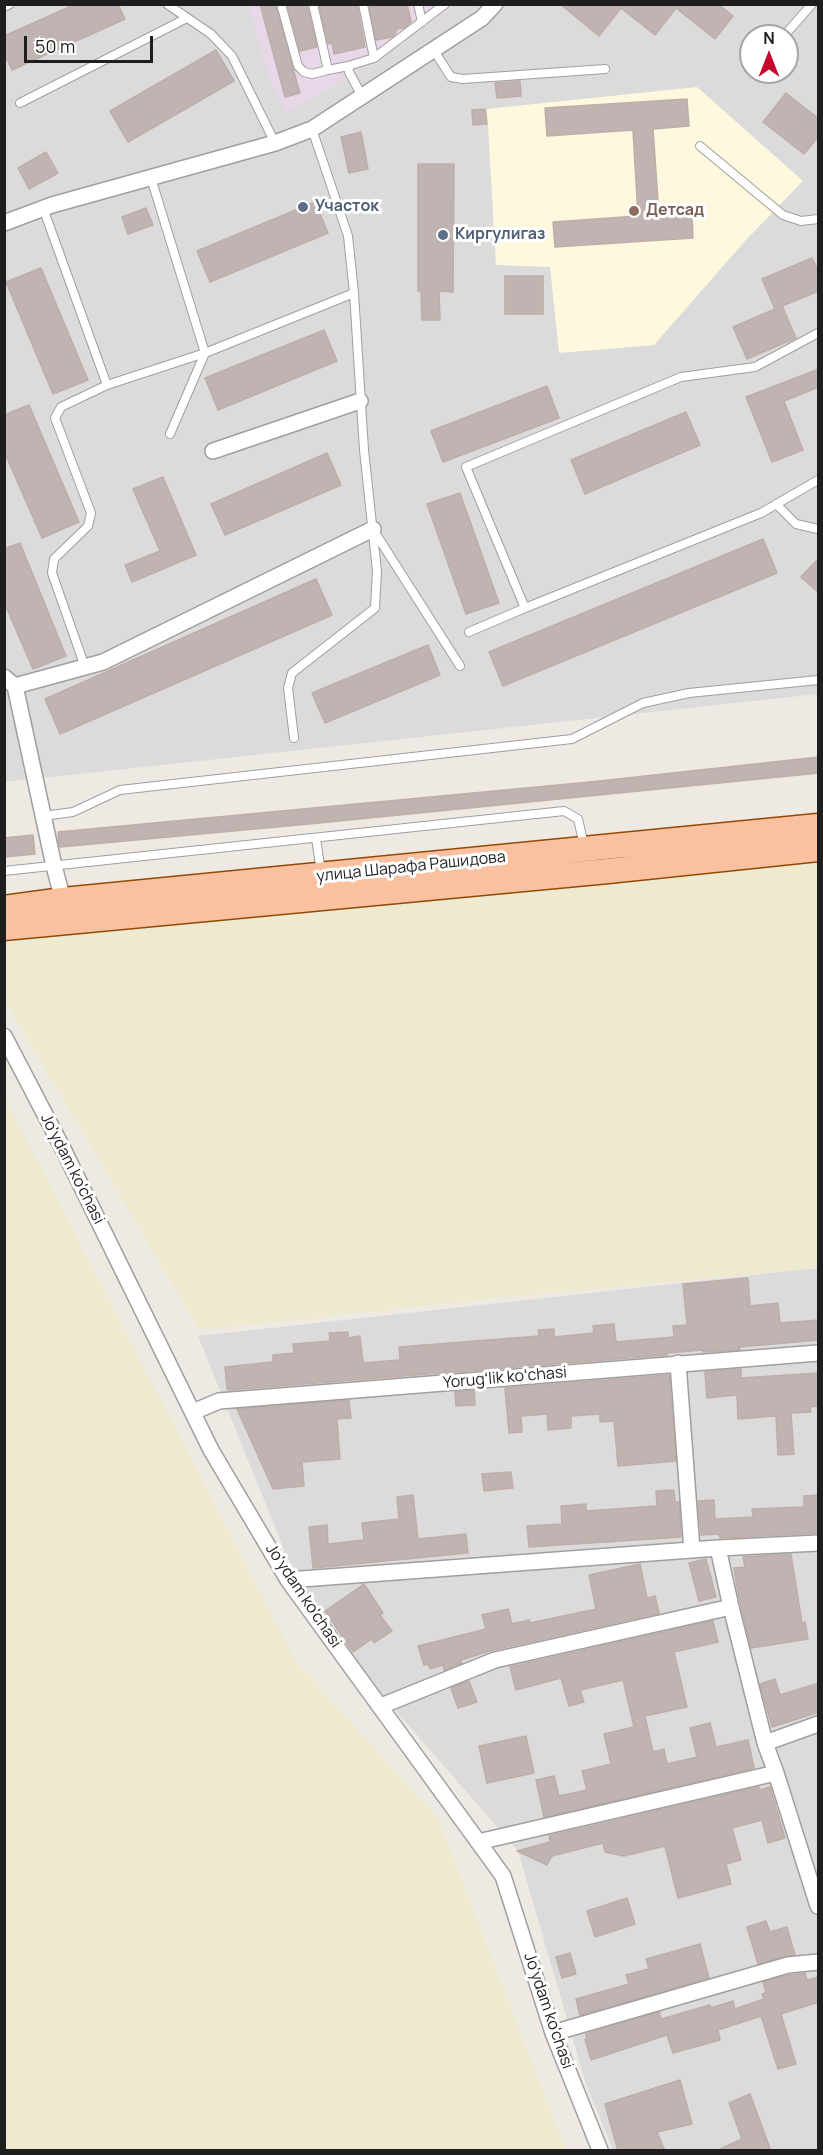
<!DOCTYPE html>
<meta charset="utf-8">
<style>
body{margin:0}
#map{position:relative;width:823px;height:2155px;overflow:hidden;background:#efe9e4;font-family:Manrope,sans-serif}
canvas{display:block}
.frame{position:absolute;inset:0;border:6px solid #1e1e1e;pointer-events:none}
.north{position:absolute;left:739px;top:24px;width:60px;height:60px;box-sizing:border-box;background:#fff;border:2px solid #a5a5a5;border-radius:50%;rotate:0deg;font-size:16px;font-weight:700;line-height:24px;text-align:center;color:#1e1e1e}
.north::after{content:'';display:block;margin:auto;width:21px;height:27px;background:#c6062b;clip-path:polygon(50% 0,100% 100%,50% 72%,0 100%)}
.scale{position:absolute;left:24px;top:36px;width:129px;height:27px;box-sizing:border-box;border:3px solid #1e1e1e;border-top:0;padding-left:8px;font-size:18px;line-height:21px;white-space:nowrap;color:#1e1e1e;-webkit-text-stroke:4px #fff;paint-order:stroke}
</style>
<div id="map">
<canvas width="823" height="2155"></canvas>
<div class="frame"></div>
<div class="north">N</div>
<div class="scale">50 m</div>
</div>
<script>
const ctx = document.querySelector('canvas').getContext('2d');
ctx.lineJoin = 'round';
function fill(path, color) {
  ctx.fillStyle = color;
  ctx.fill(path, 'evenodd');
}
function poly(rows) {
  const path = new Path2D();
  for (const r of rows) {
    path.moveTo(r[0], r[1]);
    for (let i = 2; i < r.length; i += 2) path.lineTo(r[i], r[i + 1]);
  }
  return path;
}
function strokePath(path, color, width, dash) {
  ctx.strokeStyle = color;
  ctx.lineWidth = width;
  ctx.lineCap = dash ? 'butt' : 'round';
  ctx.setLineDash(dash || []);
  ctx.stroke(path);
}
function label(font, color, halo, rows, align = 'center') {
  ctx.font = font + ' Manrope,sans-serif';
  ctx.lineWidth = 6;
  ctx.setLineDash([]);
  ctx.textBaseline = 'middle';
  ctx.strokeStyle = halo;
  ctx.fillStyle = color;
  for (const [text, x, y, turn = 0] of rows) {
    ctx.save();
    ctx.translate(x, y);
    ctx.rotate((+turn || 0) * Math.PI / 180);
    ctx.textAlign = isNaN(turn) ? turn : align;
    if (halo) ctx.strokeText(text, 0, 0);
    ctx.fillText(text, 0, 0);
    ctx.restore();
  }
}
const residential = poly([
 [4,5,818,5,818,694,5,782],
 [751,36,787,36,787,72,751,72],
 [818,1268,818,2150,613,2150,586,2084,518,1851,370,1681,305,1588,287,1557,198,1336]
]);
const industrial = poly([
 [248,5,456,5,383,56,286,113,270,79]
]);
const education = poly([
 [697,87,803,181,745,241,654,345,559,353,550,267,496,265,487,109]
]);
const farmland = poly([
 [818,859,818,1268,509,1297,199,1330,5,1001,4,942],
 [5,1097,296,1661,438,1818,566,2150,5,2150]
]);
const building = poly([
 [76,4,118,4,125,19,12,70,4,53,4,36,76,4],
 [260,4,275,4,300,93,285,97,260,4],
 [287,4,307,4,317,47,300,51,287,4],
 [319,4,357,4,365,47,334,54,332,43,328,44,319,4],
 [369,4,407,4,411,22,404,28,396,29,396,33,392,37,376,40,369,4],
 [560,4,718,4,733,16,715,39,676,8,655,35,621,8,599,36,560,4],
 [216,50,234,81,128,142,110,111,216,50],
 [520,81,521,96,497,98,495,83,520,81],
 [786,93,819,119,819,136,804,154,763,122,786,93],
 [687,99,689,126,653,129,659,216,692,213,693,238,555,247,553,222,638,216,633,130,547,136,545,108,687,99],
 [485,109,487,124,473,125,472,110,485,109],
 [361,132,368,169,349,173,341,137,361,132],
 [46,152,58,173,29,189,18,168,46,152],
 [418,164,454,164,453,292,439,291,440,320,422,320,421,291,418,291,418,164],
 [315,202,328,233,210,282,197,251,315,202],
 [146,208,153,225,128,234,122,217,146,208],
 [812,258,819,272,819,291,782,306,796,338,747,359,733,327,775,309,762,279,812,258],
 [41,268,88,380,53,394,6,282,41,268],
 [505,276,543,276,543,314,505,314,505,276],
 [324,330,337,361,218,410,205,378,324,330],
 [819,369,819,387,784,401,803,450,772,462,746,397,819,369],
 [547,386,559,418,443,462,431,431,547,386],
 [29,405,79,522,42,538,4,451,4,415,29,405],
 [686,412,700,445,585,494,571,460,686,412],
 [327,453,341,485,225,535,211,504,327,453],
 [163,477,196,555,132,582,125,565,160,551,133,489,163,477],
 [460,493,499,603,466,614,427,504,460,493],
 [763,539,777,573,503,686,489,652,763,539],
 [20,543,66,656,33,669,4,602,4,549,20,543],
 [819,558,819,593,801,577,819,558],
 [316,579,332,615,60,734,45,699,316,579],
 [428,645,440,675,325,723,312,693,428,645],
 [819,757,819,773,309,824,60,847,59,845,58,832,590,782,819,757],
 [33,835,35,854,4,857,4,838,33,835],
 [748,1278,750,1306,778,1303,780,1323,819,1320,819,1340,739,1347,740,1350,703,1352,703,1350,667,1353,667,1355,228,1390,227,1388,225,1367,273,1362,273,1355,294,1353,293,1344,330,1341,329,1333,348,1332,348,1338,360,1336,363,1363,400,1360,399,1347,539,1336,538,1330,554,1329,554,1337,594,1333,593,1326,614,1324,616,1342,674,1337,673,1326,687,1325,683,1284,748,1278],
 [741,1369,741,1378,819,1373,819,1406,810,1407,811,1412,791,1413,794,1454,778,1455,776,1416,738,1419,737,1395,707,1398,705,1372,741,1369],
 [669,1375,676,1461,618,1466,614,1421,600,1422,600,1414,571,1416,571,1428,548,1430,547,1414,521,1416,522,1432,509,1433,505,1388,669,1375],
 [474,1390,475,1405,456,1406,455,1392,474,1390],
 [349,1400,351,1418,337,1419,340,1459,302,1462,304,1486,273,1489,237,1409,349,1400],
 [511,1472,513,1488,484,1491,482,1474,511,1472],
 [674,1490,675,1502,679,1502,681,1537,529,1547,527,1526,562,1524,561,1506,586,1504,586,1511,657,1506,656,1491,674,1490],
 [413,1495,418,1539,466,1534,468,1553,313,1568,309,1527,327,1525,328,1544,364,1540,362,1523,399,1519,397,1497,413,1495],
 [819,1495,819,1533,720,1538,719,1534,701,1535,698,1501,714,1500,715,1519,753,1517,752,1509,804,1507,804,1496,819,1495],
 [791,1554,802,1623,805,1622,808,1639,751,1648,738,1593,734,1568,745,1567,743,1557,791,1554],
 [706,1559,716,1597,699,1601,689,1563,706,1559],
 [640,1564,647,1598,655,1596,659,1613,493,1650,461,1660,462,1663,444,1670,443,1665,430,1669,428,1664,424,1665,418,1646,486,1629,482,1615,508,1609,512,1624,529,1620,530,1623,596,1609,589,1575,640,1564],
 [364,1584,383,1613,380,1615,392,1631,374,1643,372,1639,353,1652,325,1611,364,1584],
 [713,1621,718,1642,674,1652,687,1707,645,1716,653,1752,664,1749,667,1764,697,1757,690,1728,710,1723,716,1747,748,1740,754,1768,544,1817,536,1780,554,1776,559,1796,587,1790,582,1771,611,1764,604,1734,634,1727,623,1680,580,1690,584,1702,569,1706,561,1678,516,1690,510,1667,713,1621],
 [775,1679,780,1695,819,1683,819,1712,772,1727,760,1684,775,1679],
 [469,1681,477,1702,458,1708,451,1688,469,1681],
 [526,1736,534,1773,487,1783,479,1746,526,1736],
 [759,1787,760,1790,770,1787,785,1838,768,1843,762,1820,732,1828,741,1860,726,1864,731,1884,678,1898,665,1846,624,1856,605,1852,603,1843,552,1856,547,1865,517,1851,550,1842,549,1836,759,1787],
 [627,1898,635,1924,595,1937,587,1911,627,1898],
 [766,1921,770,1932,787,1927,795,1955,758,1964,747,1927,766,1921],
 [700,1944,709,1978,580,2015,576,1999,629,1984,626,1975,649,1969,646,1959,700,1944],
 [570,1953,576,1974,562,1978,556,1957,570,1953],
 [805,1973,807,1980,819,1977,819,2002,781,2014,796,2064,778,2069,761,2016,718,2030,720,2040,673,2053,667,2035,591,2060,585,2039,587,2039,586,2034,659,2012,661,2019,710,2005,711,2008,733,2001,735,2009,764,1999,762,1994,766,1993,763,1982,790,1975,805,1973],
 [680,2080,692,2124,657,2132,665,2151,618,2151,605,2104,680,2080],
 [750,2094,771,2151,716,2151,742,2139,729,2103,750,2094]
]);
const lane = poly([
 [167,4,211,34,232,56,275,143],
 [281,4,298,66,304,72,312,74,328,70],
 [313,4,328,70,348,66,349,72,362,96],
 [418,4,422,22],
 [4,7,10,4],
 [784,36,812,4],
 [433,49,451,77,463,79,605,69],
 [374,58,445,4],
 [348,66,374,58,363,4],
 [20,103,187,18],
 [700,146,783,215,801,221,818,219],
 [151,178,205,353,170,434],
 [43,208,107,385],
 [818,333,755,367,681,377,466,467,525,608,761,513,818,480],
 [776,504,796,524,818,529],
 [374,531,460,666],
 [469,632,525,608],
 [85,667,52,573,54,559,88,526,91,513,55,418,61,407,107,385,205,353,354,293],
 [294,738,288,688,292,673,375,608,377,571,364,450,354,293,348,236,312,129],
 [43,816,73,812,120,790,572,739,643,703,689,693,818,680],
 [316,838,321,872],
 [4,871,564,811,578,819,584,845]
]);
const street = poly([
 [4,223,52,205,275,143,312,129,482,18,495,4],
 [213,451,360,401],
 [4,677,15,686,103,662,373,529],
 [15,686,54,866,63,900],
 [4,1036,64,1151,211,1450,288,1580,503,1876,553,2033,600,2150],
 [678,1363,692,1550],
 [193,1412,219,1401,818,1353],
 [288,1580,718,1548,818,1543],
 [731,1607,765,1743],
 [381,1706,495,1660,731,1607,718,1548],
 [776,1773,818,1906],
 [478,1842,776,1773,765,1743,818,1724],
 [553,2033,788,1965,818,1962]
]);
const primary = poly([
 [4,908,63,900,818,826],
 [4,928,608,871,818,849]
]);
const markers = [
 [303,207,6,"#5c6f8a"],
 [634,211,6,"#8d6e63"],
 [443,235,6,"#5c6f8a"]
];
const serviceNames = [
 ["Участок",315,207],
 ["Киргулигаз",455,235]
];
const educationNames = [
 ["Детсад",646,211]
];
const streetNames = [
 ["улица Шарафа Рашидова",411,867,-6],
 ["Jo'ydam ko'chasi",72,1169,63],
 ["Yorugʻlik koʻchasi",505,1378,-5],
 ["Jo'ydam ko'chasi",303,1596,56],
 ["Jo'ydam ko'chasi",548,2011,71]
];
fill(residential, '#dcdbdb');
fill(industrial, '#e8d7e8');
fill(education, '#fef8de');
fill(farmland, '#edead0');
fill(building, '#bfb4b1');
strokePath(building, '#c0ada7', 1.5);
strokePath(lane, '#9f9f9f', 10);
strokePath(street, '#9f9f9f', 18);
strokePath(primary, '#934905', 27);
strokePath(lane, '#fff', 8);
strokePath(street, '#fff', 15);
strokePath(primary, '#f9c19f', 24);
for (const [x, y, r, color] of markers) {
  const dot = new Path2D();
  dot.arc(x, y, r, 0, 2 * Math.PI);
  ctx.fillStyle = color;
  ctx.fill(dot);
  strokePath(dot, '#fff', 2);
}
label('bold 16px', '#4e5e75', '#fff', serviceNames, 'left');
label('bold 16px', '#785e54', '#fff', educationNames, 'left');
label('16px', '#1e1e1e', '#fff', streetNames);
</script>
